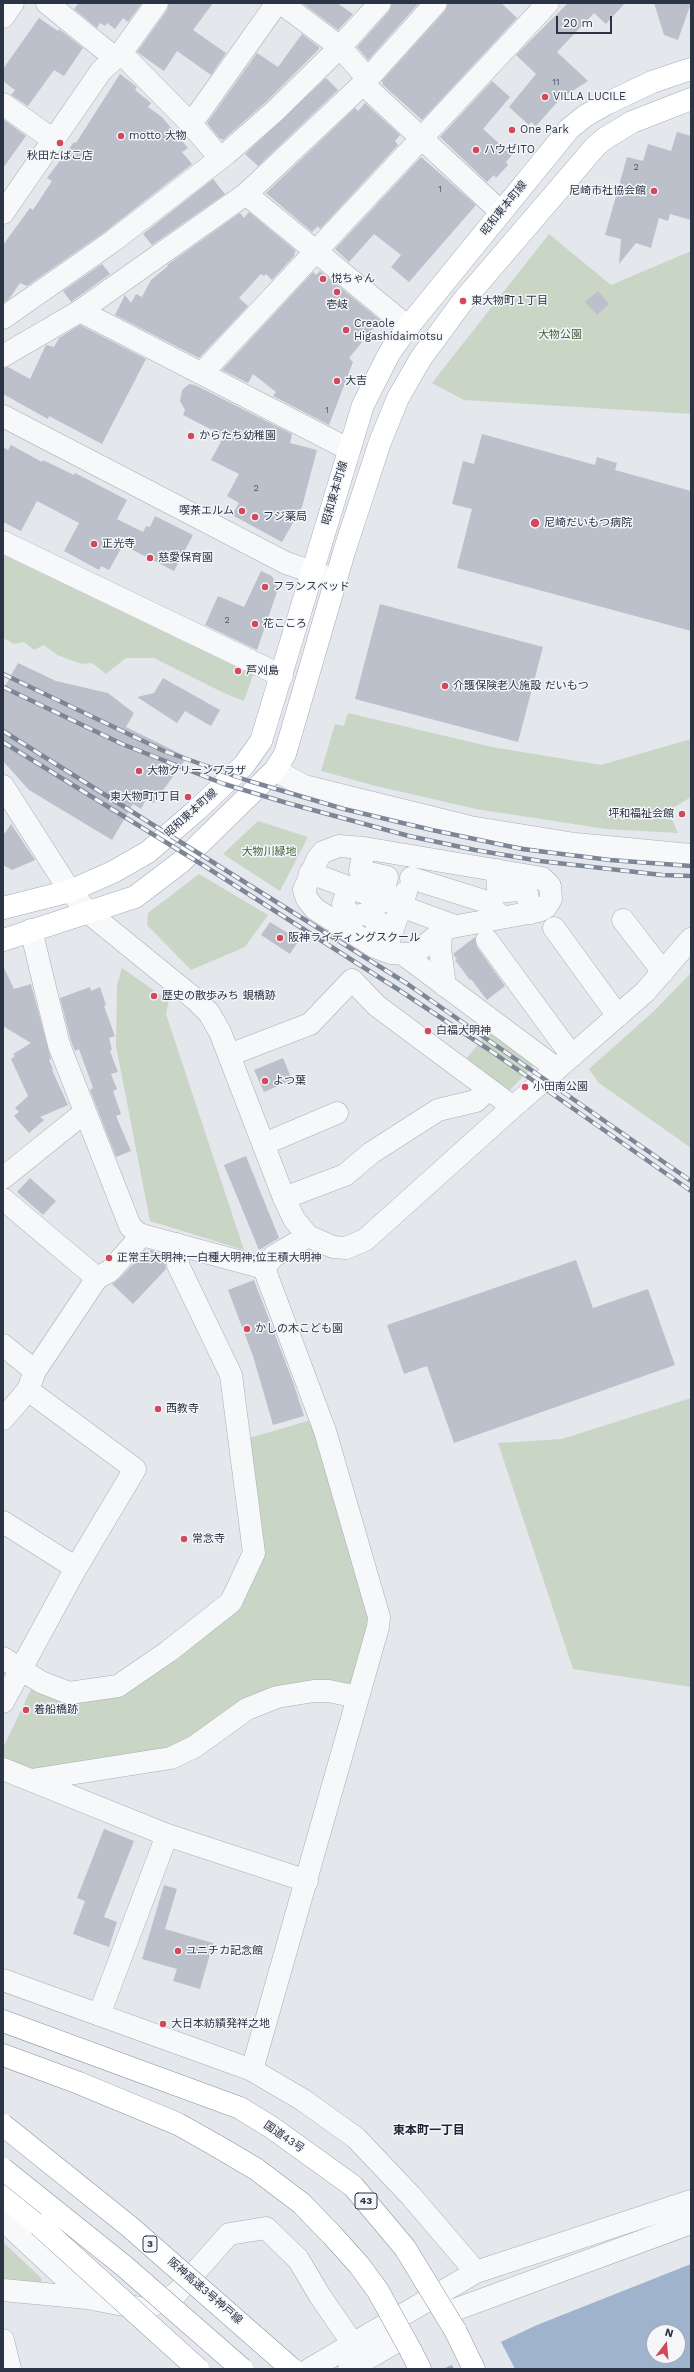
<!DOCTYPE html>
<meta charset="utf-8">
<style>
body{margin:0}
#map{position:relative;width:694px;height:2372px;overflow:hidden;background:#e4e7ec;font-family:"Work Sans",sans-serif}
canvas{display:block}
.frame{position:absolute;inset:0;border:4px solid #2b3445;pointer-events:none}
.north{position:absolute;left:646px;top:2324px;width:40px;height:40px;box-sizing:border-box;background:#f4f6f9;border:1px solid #a4a8b1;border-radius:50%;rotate:16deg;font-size:11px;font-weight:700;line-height:16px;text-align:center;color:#2b3445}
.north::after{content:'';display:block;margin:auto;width:14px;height:18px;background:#d1495b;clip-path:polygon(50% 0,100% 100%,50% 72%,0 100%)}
.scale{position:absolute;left:556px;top:16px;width:56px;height:18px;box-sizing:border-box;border:2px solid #2b3445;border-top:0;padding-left:5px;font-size:12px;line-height:14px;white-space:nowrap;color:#2b3445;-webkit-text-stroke:3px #f4f6f9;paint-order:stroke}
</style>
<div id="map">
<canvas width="694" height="2372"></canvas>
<div class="frame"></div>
<div class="north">N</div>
<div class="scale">20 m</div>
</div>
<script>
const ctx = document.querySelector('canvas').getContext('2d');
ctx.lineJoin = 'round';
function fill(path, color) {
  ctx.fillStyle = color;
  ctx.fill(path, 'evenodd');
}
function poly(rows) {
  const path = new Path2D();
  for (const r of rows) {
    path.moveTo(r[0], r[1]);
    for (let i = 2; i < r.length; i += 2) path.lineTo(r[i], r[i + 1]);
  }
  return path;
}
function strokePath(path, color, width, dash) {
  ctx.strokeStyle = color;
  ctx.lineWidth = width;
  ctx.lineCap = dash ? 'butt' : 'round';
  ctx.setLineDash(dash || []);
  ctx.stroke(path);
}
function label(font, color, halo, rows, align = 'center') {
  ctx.font = font + ' "Work Sans","Noto Sans JP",sans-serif';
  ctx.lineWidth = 3;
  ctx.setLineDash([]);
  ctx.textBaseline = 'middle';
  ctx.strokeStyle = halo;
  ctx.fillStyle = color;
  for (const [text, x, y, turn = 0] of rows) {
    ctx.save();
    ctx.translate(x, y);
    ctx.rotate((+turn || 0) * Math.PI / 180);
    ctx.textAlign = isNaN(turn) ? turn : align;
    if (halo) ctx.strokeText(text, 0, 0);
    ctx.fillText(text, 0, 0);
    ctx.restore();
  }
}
const green = poly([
 [549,234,611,285,691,251,691,414,464,400,432,383],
 [3,555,253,675,244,701,224,693,154,658,126,658,106,674,92,663,82,664,57,655,44,645,34,650,24,642,14,644,3,638],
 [348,713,492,747,601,765,691,739,691,797,668,811,678,833,606,829,476,809,376,786,321,771,335,724,344,726],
 [258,821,308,837,280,891,223,854],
 [199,874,268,915,245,947,191,970,147,925,148,913],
 [122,968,169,1001,166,1014,244,1250,150,1221,116,1046,117,985],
 [691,973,691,1148,599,1083,589,1069,654,1011],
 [490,1030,537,1062,508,1092,467,1058],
 [691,1398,691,1687,573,1669,498,1443,562,1439],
 [311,1420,373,1615,355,1683,317,1683,275,1691,236,1703,194,1734,164,1750,40,1773,3,1757,3,1748,33,1685,121,1693,263,1556,246,1439],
 [3,2242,41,2278,42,2284,3,2279]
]);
const water = poly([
 [691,2264,691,2369,443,2369,537,2325],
 [654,2332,678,2332,678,2356,654,2356]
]);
const pier = poly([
 [500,2340,515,2369,454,2369,451,2363]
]);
const building = poly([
 [79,3,142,3,128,22,123,18,115,29,107,23,105,26,100,23,97,28,74,9],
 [169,3,213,3,193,30,226,53,211,75,177,51,164,71,137,52,167,10],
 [302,3,337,3,353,14,338,30],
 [392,3,419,3,368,60,357,47,389,11],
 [448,3,501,3,517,18,422,120,383,85,382,81,445,11],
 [568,3,625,3,606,24,594,13,557,52,588,81,560,99,536,126,531,122,529,125,509,107,536,74,516,55],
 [654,3,691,3,678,40,664,35],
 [39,18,58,31,59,29,83,48,64,76,54,70,28,106,11,95,15,90,3,81,3,69],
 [302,34,319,47,319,49,266,102,223,140,219,138,207,123,257,53,278,67],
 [120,74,137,87,135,90,151,103,148,107,162,117,188,148,182,152,192,164,106,231,27,286,20,283,9,299,3,303,3,245,30,208,33,210,52,181,47,178,74,142,76,143],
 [326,78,338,90,258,166,245,154],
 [492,81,510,97,483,129,512,155,506,162,508,165,496,178,494,175,487,182,440,137],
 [365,103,400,135,395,141,398,145,320,229,318,226,312,232,266,193,355,108,358,111],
 [3,119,26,136,3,168],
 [677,132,691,136,691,220,670,214,668,221,659,218,651,248,636,243,619,264,621,239,605,235,627,157,643,161,648,144,671,151],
 [421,157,476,205,409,282,391,267,401,255,374,234,349,262,335,249],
 [213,179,225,194,152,245,143,234],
 [249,212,296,251,294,253,295,255,272,280,266,274,264,276,261,274,239,298,248,306,199,358,115,315,125,295,131,303,136,294,142,297,151,280,168,266,167,265,240,213,244,218],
 [102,264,110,274,71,302,63,291],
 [320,271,380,320,349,358,353,362,329,425,273,396,276,392,253,374,248,383,222,370,313,272,316,275],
 [598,291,609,304,597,315,585,302],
 [80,325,146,359,102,444,49,416,48,419,3,394,3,368,8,367,30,379,46,345,54,347,59,338],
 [189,384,195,385,292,434,290,443,317,450,302,507,282,542,232,515,239,503,227,496,239,474,211,460,224,436,183,415,185,410,180,401,182,390],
 [482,434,595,465,597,457,617,463,615,470,691,491,691,631,457,568,472,509,452,504,463,461,474,464],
 [11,445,42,462,43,460,74,475,75,473,127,500,117,519,143,532,146,526,150,527,155,516,193,535,174,571,123,545,109,570,101,566,99,570,64,551,79,523,37,501,21,531,3,522,3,447,8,450],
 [261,571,272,576,278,589,257,650,205,625,218,596,244,607],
 [380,604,543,647,518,742,355,699],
 [18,663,56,681,108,693,134,713,126,727,187,757,154,803,146,800,141,809,133,804,112,840,29,790,3,761,3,690],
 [163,678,220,710,211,726,185,711,177,723,137,697,154,693],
 [11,824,35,860,12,870,3,865,3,836],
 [270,922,299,940,290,954,261,935],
 [475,937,477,947,505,986,487,1000,471,979,470,980,455,960,457,959,453,954],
 [3,966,14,989,31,984,51,1059,49,1060,53,1069,52,1070,68,1105,40,1117,44,1120,29,1133,14,1116,19,1112,15,1108,28,1096,11,1059,15,1056,13,1054,31,1043,3,1026],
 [90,987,91,991,100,987,106,1005,104,1006,115,1036,109,1038,112,1050,110,1051,118,1072,111,1074,117,1089,113,1091,121,1114,116,1116,131,1151,116,1157,90,1090,93,1088,79,1049,75,1051,71,1041,60,998],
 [283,1058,292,1080,264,1092,254,1070],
 [246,1156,279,1238,259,1250,224,1165],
 [30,1178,56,1201,43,1215,17,1192],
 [151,1250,158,1252,165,1260,166,1269,133,1304,112,1284,119,1279,139,1258,141,1260],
 [576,1260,593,1308,648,1289,675,1365,454,1443,427,1366,404,1374,387,1325],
 [254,1280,293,1382,304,1416,273,1425,253,1356,228,1290],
 [104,1829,134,1841,104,1917,117,1922,109,1947,73,1934,85,1901,77,1898],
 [164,1885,177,1889,165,1929,213,1943,200,1989,173,1981,177,1969,142,1959]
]);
const minor = poly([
 [47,3,115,58],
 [281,3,340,47,368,79],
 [3,17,13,3],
 [121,53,191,124,220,158],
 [363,84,501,212],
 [3,104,52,139],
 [191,124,277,3],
 [246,194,408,327],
 [3,213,101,71,121,53,157,3],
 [80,311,348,449],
 [3,318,113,241,226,154,275,111,340,47,380,3],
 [3,356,80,311,246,194,363,84,436,3],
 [202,373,548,3],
 [3,416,286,563,336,580],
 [3,542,282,676],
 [275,770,304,786,470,827,575,844,691,855],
 [3,786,70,891,89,913,196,1000,209,1013,220,1032,284,1198,294,1219,308,1236,333,1247,346,1248,365,1240,513,1107,645,992,691,939],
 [339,846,364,848,542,878,550,886,551,899,546,907,539,911,452,927,444,930,418,951,411,954,391,953,375,947,315,909,307,899,304,890,318,858,323,852,339,846],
 [364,848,360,871,387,877,382,899],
 [497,870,498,892,526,889,531,913],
 [310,873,455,926],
 [411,878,484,901,502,917],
 [349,887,343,904,344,909,354,916,366,914,376,919,377,932,370,944],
 [623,920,663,972],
 [554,928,618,1016],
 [31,930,59,1045,130,1226,136,1232,142,1235,264,1268],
 [441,933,440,949,445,986],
 [487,940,572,1056],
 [385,951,406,892],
 [403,954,557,1069],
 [229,1055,310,1024,352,980,377,1006,513,1107],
 [264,1144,337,1113],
 [3,1178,85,1112],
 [284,1198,345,1175,371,1153,438,1110,476,1101,488,1089],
 [3,1199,97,1278],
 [3,1345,35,1371],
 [3,1419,28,1390,35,1371,97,1278,110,1271,142,1235],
 [3,1522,76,1568],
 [3,1658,41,1682,69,1693,118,1686,169,1651,231,1602,254,1553,231,1375,178,1265,177,1244],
 [3,1702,76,1568,135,1469,28,1390],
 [3,1769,167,1835,307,1881],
 [31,1780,171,1758,194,1747,247,1709,277,1697,314,1691,329,1691,357,1697],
 [3,1980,252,2070,303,2100,356,2138,411,2196,476,2272],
 [99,2015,167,1835],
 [252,2070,378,1627,379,1617,325,1431,264,1268,274,1256,308,1236],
 [3,2220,87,2298,145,2309,176,2294,229,2234,266,2228,298,2259,320,2296,353,2344],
 [3,2290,87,2298],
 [446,2313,691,2223],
 [3,2340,10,2369],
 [310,2369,476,2272,691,2201],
 [349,2369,403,2338]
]);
const major = poly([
 [3,908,70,891,113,872,148,852,198,809,244,765,261,741,363,405,390,352,408,327,569,129,585,116,606,104,652,82,691,69],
 [3,940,135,897,181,862,275,770,285,754,344,552,380,442,398,398,421,358,463,301,595,147,604,139,632,122,691,99]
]);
const highway = poly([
 [3,2021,240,2108],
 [3,2055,79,2083,178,2124,217,2146],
 [3,2195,39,2225],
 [455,2330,474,2369],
 [411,2351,420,2369]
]);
const rail = poly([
 [3,674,164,751,249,781,344,809,432,830,522,849,610,860,691,866],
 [3,687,122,744,224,784,287,803,409,836,475,850,540,861,662,875,691,876],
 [3,731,406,983,691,1181],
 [3,742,206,867,399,990,488,1049,691,1191]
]);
const highwayBridge = poly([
 [240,2108,271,2127,353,2186,405,2248,455,2330],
 [3,2125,130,2227,292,2369],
 [217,2146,256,2169,301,2203,332,2235,359,2265,378,2291,411,2351],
 [3,2169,124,2266,242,2369],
 [39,2225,198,2369]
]);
const markers = [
 [545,97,4,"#d1495b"],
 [512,130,4,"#d1495b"],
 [121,136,4,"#d1495b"],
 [60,143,4,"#d1495b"],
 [476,150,4,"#d1495b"],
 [654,191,4,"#d1495b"],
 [323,279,4,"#d1495b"],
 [337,292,4,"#d1495b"],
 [463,301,4,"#d1495b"],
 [346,330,4,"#d1495b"],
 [337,381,4,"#d1495b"],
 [191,436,4,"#d1495b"],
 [242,511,4,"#d1495b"],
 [255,517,4,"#d1495b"],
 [535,523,5,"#d1495b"],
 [94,544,4,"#d1495b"],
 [150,558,4,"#d1495b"],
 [265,587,4,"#d1495b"],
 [255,624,4,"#d1495b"],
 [238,671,4,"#d1495b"],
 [445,686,4,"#d1495b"],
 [139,771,4,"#d1495b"],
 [188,797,4,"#d1495b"],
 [682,814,4,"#d1495b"],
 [280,938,4,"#d1495b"],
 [154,996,4,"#d1495b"],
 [428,1031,4,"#d1495b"],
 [265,1081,4,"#d1495b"],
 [525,1087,4,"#d1495b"],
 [109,1258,4,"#d1495b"],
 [247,1329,4,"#d1495b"],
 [158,1409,4,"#d1495b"],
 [184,1539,4,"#d1495b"],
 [26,1710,4,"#d1495b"],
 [178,1951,4,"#d1495b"],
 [163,2024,4,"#d1495b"]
];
const numberNames = [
 ["11",556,82],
 ["2",636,167],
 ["1",440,189],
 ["1",327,410],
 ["2",256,488],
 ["2",227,620]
];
const shields = [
 [366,2201,22],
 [150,2244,14]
];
const shieldNames = [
 ["43",366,2201],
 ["3",150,2244]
];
const poiNames = [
 ["VILLA LUCILE",553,97],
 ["One Park",520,130],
 ["motto 大物",129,136],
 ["ハウゼITO",484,150],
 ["秋田たばこ店",60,156,"center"],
 ["尼崎市社協会館",646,191,"right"],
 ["悦ちゃん",331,279],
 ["東大物町１丁目",471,301],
 ["壱岐",337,305,"center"],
 ["Creaole",354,324],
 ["Higashidaimotsu",354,337],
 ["大吉",345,381],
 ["からたち幼稚園",199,436],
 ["喫茶エルム",234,511,"right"],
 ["フジ薬局",263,517],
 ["尼崎だいもつ病院",544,523],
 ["正光寺",102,544],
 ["慈愛保育園",158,558],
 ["フランスベッド",273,587],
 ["花こころ",263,624],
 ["芦刈島",246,671],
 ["介護保険老人施設 だいもつ",453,686],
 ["大物グリーンプラザ",147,771],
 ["東大物町1丁目",180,797,"right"],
 ["坪和福祉会館",674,814,"right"],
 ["阪神ライディングスクール",288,938],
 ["歴史の散歩みち 蜆橋跡",162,996],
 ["白福大明神",436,1031],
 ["よつ葉",273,1081],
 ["小田南公園",533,1087],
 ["正常王大明神;一白種大明神;位王積大明神",117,1258],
 ["かしの木こども園",255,1329],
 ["西教寺",166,1409],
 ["常念寺",192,1539],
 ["着船橋跡",34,1710],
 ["ユニチカ記念館",186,1951],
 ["大日本紡績発祥之地",171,2024]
];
const streetNames = [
 ["昭和東本町線",504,208,-51],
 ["昭和東本町線",335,493,-74],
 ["昭和東本町線",191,813,-42],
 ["国道43号",284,2137,34],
 ["阪神高速3号神戸線",205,2291,41]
];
const parkNames = [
 ["大物公園",560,335],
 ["大物川緑地",269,852]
];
const neighbourhoodNames = [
 ["東本町一丁目",429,2130]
];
fill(green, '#c9d6c5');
fill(water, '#9fb4cc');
fill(pier, '#e4e7ec');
fill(building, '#bbc0ca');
strokePath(minor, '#a9aeb7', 23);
strokePath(major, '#a3abb8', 23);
strokePath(highway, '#8b94a3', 23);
strokePath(minor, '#f7f8fa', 22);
strokePath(major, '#fff', 22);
strokePath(highway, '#fff', 22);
strokePath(rail, '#7d8696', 4.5);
strokePath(rail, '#f4f6f9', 3, [9]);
strokePath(highwayBridge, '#8b94a3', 23, []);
strokePath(highwayBridge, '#fff', 22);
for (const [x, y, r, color] of markers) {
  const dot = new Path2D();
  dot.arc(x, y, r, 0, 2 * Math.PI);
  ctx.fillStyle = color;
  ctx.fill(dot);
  strokePath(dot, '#f4f6f9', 1.5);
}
label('9px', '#4f5766', null, numberNames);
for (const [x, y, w] of shields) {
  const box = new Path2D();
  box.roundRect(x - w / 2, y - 8, w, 16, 3);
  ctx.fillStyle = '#f4f6f9';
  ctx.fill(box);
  strokePath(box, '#2b3445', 1);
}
label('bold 10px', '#2b3445', null, shieldNames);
label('11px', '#2b3445', '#f4f6f9', poiNames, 'left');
label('11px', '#2b3445', '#f4f6f9', streetNames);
label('11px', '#3f6138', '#f4f6f9', parkNames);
label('bold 12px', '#1d2536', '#f4f6f9', neighbourhoodNames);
</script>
